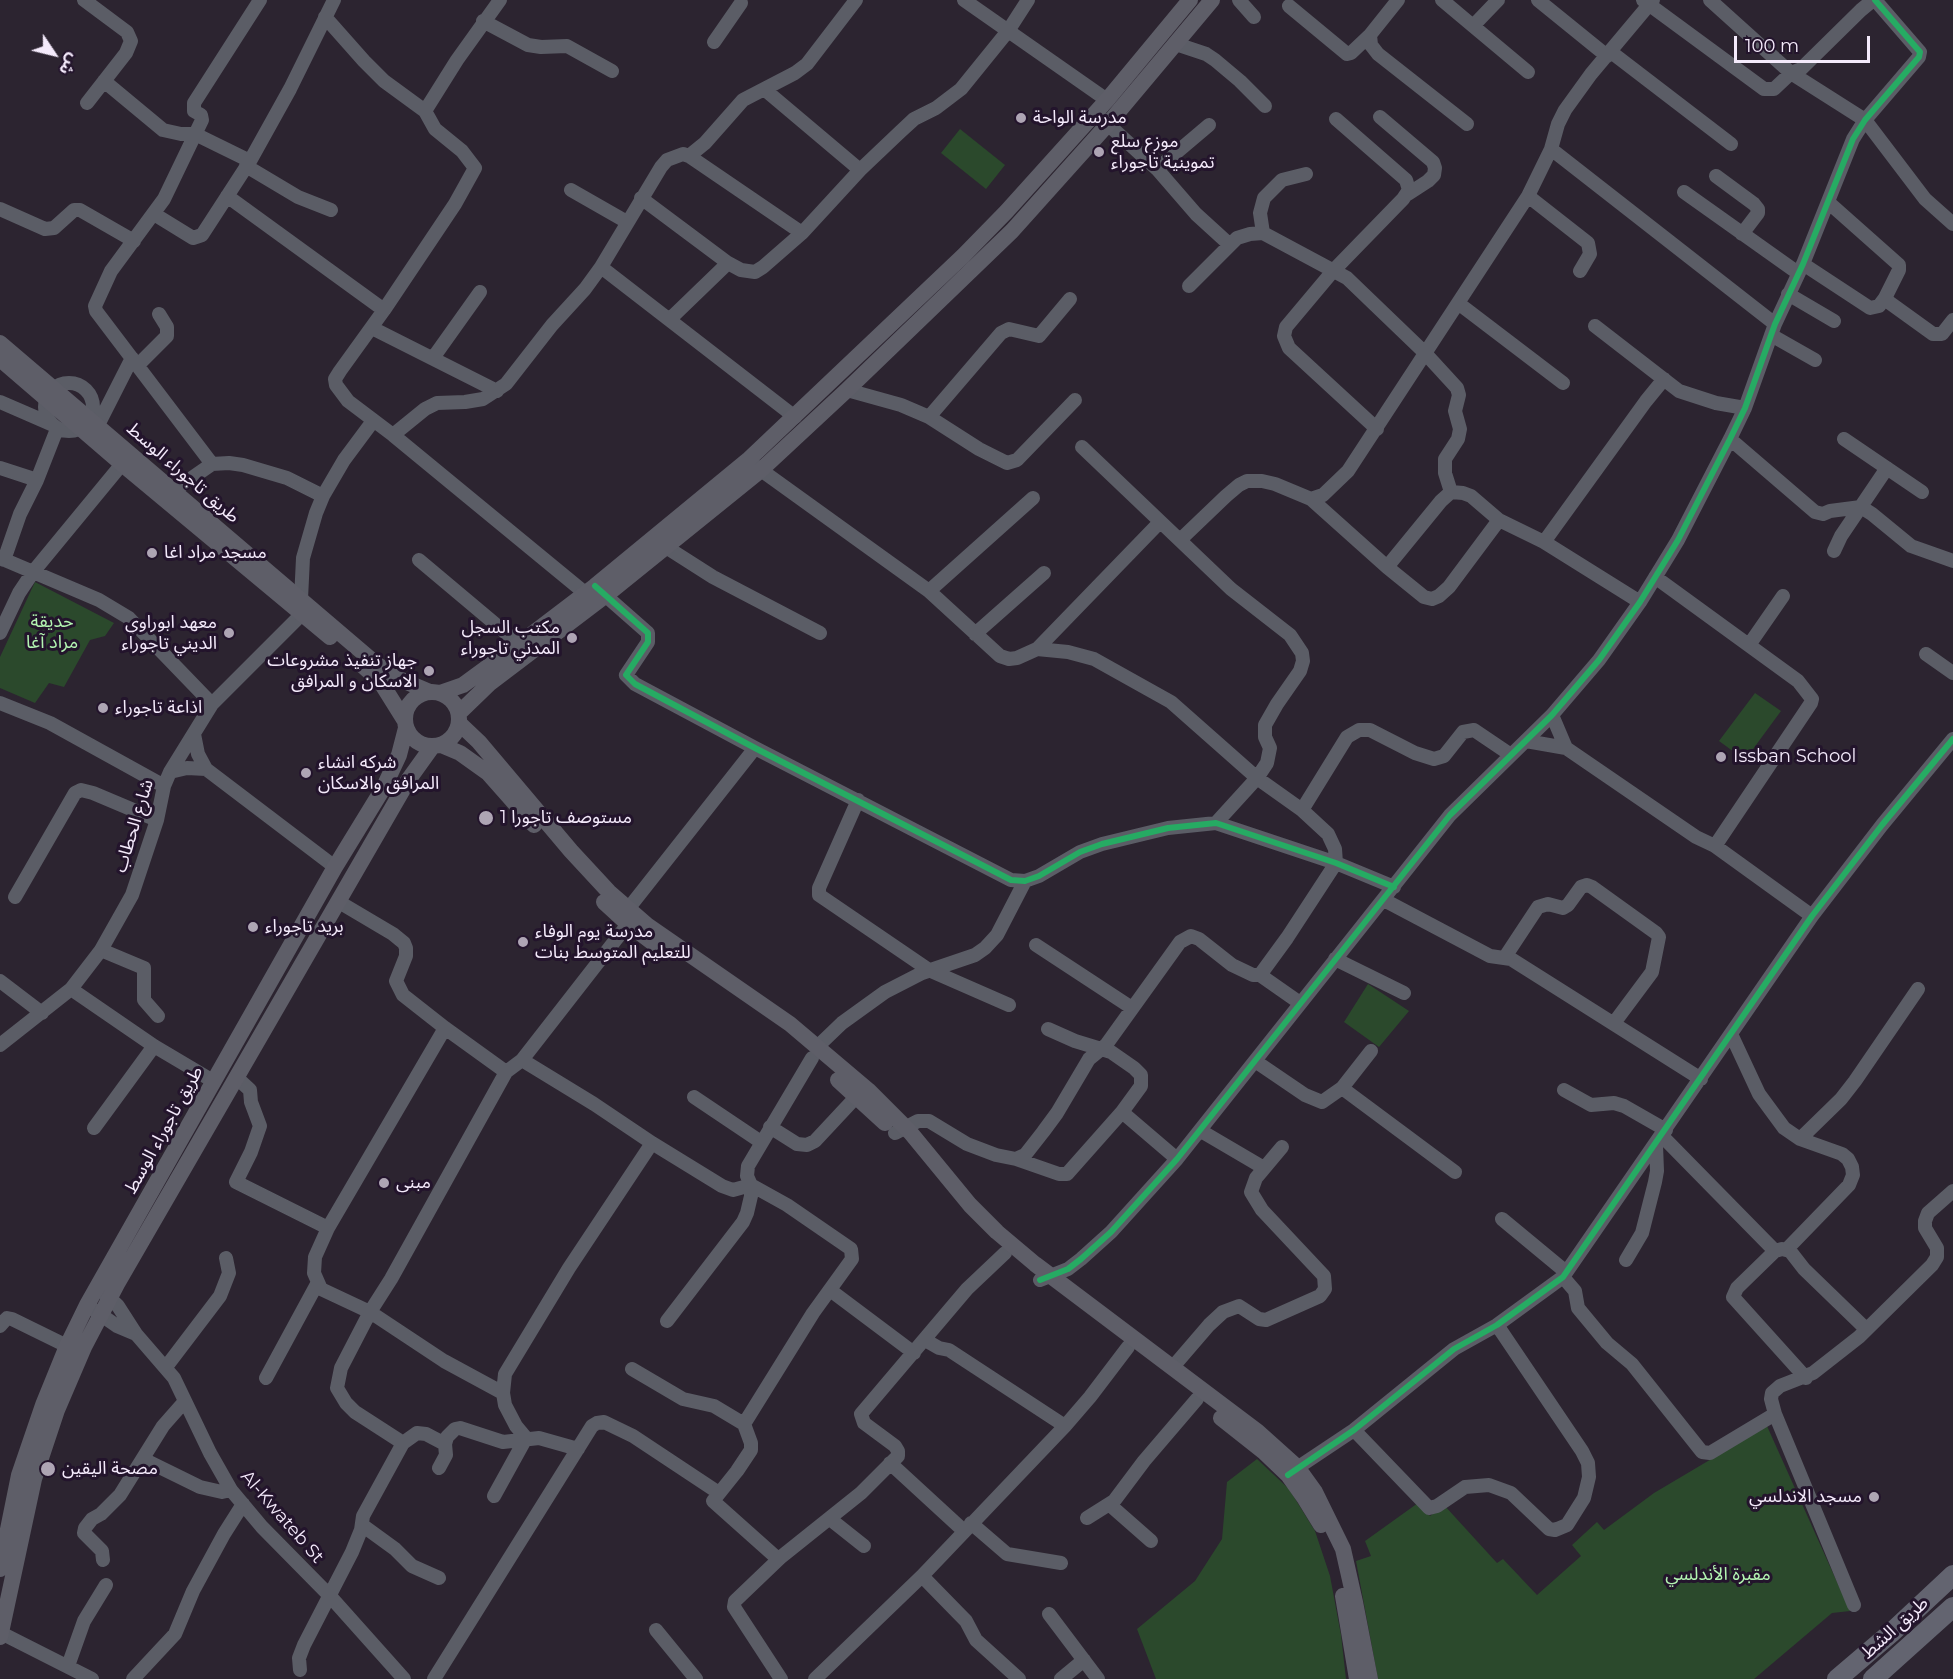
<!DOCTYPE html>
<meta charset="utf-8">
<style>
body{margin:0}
#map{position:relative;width:1953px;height:1679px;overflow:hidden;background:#2c2430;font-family:Montserrat,"Noto Sans Arabic",sans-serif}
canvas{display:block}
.north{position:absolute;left:24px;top:24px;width:60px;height:60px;-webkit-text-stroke:4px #23142c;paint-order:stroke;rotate:125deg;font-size:16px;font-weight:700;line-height:24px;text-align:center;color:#f4eafb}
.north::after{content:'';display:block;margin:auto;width:21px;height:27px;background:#f4eafb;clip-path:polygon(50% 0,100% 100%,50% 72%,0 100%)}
.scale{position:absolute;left:1734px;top:36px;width:136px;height:27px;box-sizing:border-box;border:3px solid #f4eafb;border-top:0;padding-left:8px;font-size:18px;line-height:21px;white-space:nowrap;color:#f4eafb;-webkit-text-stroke:4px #23142c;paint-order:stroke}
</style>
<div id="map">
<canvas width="1953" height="1679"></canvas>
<div class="north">ش</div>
<div class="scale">100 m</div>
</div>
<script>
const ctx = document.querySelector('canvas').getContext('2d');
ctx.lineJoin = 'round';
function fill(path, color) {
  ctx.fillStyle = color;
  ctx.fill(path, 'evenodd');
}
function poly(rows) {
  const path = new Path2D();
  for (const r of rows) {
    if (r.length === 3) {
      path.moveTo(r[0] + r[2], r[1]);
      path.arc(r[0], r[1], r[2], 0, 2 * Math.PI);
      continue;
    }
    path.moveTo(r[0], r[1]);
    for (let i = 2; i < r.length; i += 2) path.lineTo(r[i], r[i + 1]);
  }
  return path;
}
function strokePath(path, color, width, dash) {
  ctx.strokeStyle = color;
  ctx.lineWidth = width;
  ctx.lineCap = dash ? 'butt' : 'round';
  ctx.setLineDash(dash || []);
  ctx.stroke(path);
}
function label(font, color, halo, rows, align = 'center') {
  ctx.font = font + ' Montserrat,"Noto Sans Arabic",sans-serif';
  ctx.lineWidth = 6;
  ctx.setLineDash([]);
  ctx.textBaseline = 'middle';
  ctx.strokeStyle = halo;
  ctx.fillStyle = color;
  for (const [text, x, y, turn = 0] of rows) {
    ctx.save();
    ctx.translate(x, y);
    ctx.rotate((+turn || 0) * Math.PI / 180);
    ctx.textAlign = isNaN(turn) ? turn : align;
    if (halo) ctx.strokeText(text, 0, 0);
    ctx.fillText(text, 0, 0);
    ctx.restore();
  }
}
const green = poly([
 [960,129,1005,165,986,189,941,153],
 [35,582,114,623,105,636,90,640,64,687,49,683,35,703,0,688,0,657],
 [1755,693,1781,711,1745,760,1719,741],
 [1368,984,1409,1011,1379,1047,1344,1022],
 [1767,1426,1850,1611,1832,1613,1754,1679,1378,1679,1356,1561,1371,1556,1365,1541,1418,1503,1430,1516,1444,1505,1497,1563,1503,1559,1537,1595,1581,1556,1572,1545,1597,1522,1604,1530,1654,1493],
 [1257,1459,1289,1489,1315,1531,1330,1576,1341,1635,1346,1679,1156,1679,1137,1629,1195,1581,1222,1539,1227,1482]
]);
const minor = poly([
 [84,0,127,32,131,41,126,53,87,103],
 [964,0,1107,100],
 [1239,0,1254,17],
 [1398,0,1370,35,1371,45,1378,54,1467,124],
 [1442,0,1473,26,1498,0],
 [1538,0,1607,56],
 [1643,0,1764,89,1774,89,1791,73,1865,120,1925,199,1953,224],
 [1710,0,1791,73,1801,69,1861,10,1873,0],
 [1289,6,1347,54,1351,53,1370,35],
 [325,17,364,61,384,81,425,111,435,129,462,151,475,168,455,204,384,310,340,371,335,379,336,385,348,401,393,435,585,593],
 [483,21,528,45,541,47,567,46,612,71],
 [1473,26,1528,72],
 [714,42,741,3],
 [1176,44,1206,54,1215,60,1240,81,1265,106],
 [1611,52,1731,144],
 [104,81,163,130,181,134,195,134,250,161],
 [764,89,860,170],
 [425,111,457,60,500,0],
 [1380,117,1433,162,1435,168,1434,175,1428,181,1408,194],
 [1101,118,1157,169,1196,214,1230,245],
 [1336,119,1406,180,1409,190,1403,199,1333,271,1286,327,1284,336,1289,348,1377,429],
 [1551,149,1775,324],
 [689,156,705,143,743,100,795,73,807,64,856,0],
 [246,166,298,197,331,210],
 [1157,169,1209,125],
 [1716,176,1754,204,1758,209,1758,213,1742,234],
 [571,190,627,222],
 [1684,192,1798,273],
 [227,196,384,310],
 [1528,196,1588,243,1590,254,1580,271],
 [641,198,728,263,741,270,755,272,763,267,802,233,860,170,900,132,914,119,936,108,961,89,1008,31,1028,0],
 [1828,202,1899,265,1899,270,1885,298,1890,303,1933,334,1942,334,1953,320],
 [0,209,45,229,54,228,74,210,80,210,134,241],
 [154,214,193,238,202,235,250,161,290,89,334,0],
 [1263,233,1260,213,1264,198,1282,180,1306,174],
 [1803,264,1870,308,1879,306,1885,298],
 [601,267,795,417],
 [1189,286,1237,238,1250,234,1263,233,1347,278,1424,352,1457,388,1459,395,1455,411,1460,429,1458,439,1445,459,1445,473,1451,492],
 [1788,294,1834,321],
 [1458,303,1563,383],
 [670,319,728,263],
 [1595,326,1679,391,1716,403,1745,408],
 [372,328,497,391],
 [1771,335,1815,360],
 [433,358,480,292],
 [138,365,167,336,167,327,159,314],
 [69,407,24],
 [847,390,901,405,929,417,979,449,1007,463,1017,460,1075,400],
 [0,402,51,424],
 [929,417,1001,333,1009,329,1039,336,1070,299],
 [98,425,132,358],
 [393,435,425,409,437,403,465,402,483,399,506,384,552,325,585,289,601,267,661,167,667,160,683,154,689,156,802,233],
 [1730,439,1815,512,1823,514,1830,511,1861,507,1872,514,1911,546,1953,561],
 [1844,439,1922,492],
 [1082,447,1231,589,1290,635,1302,653,1303,661,1300,671,1277,704,1265,725,1265,737,1270,748,1267,763,1257,778,1216,823],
 [212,464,96,311,95,306,111,271,164,199,202,120,201,115,194,111,194,103,260,0],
 [754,465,929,591,1033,498],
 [0,468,37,480],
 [173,491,212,464,229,463,243,465,287,478,323,496],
 [1311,499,1387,567,1424,597,1432,599,1439,596,1449,587,1499,520],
 [1180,540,1226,496,1239,485,1247,481,1262,481,1275,484,1311,499,1323,495,1348,471,1528,196,1551,149,1558,124,1565,110,1591,74,1653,0],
 [1544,542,1646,401,1664,379],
 [666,547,713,577,820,633],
 [1834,551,1841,536,1887,468],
 [0,558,99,600,129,618,212,704],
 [4,560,20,514,37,480,57,429],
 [419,560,519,644],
 [1387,567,1441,501,1451,492,1463,493,1471,496,1499,520,1544,542,1640,602],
 [1655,577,1798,681,1812,699,1811,703,1715,846],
 [598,589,648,633,648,642,626,675,635,684,755,748,1011,880,1025,881,1039,876,1080,852,1102,844,1168,828,1216,823,1336,863,1394,887],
 [929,591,1000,656,1009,659,1017,658,1037,649,1160,522],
 [301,599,303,558,316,513,323,496,344,460,373,421],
 [0,633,19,593,33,572,122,464],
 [975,634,1044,573],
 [1749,645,1783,596],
 [1037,649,1068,652,1094,659,1171,702,1257,778,1302,810,1328,834,1335,849,1336,863,1287,938,1260,975,1300,1003],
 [1926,654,1953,673],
 [0,703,50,723,164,786],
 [1552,715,1566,748],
 [194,734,198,754,206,769,335,867],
 [1526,741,1566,748,1696,837,1715,846,1812,916],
 [170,772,187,768,206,769],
 [858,800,819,888,819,895,929,970,1009,1005],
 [1302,810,1347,737,1359,730,1370,730,1415,753,1434,759,1444,756,1463,732,1474,730,1511,755],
 [15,897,75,793,81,790,93,793,157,820],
 [1384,900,1490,956,1511,959,1701,1079],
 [339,902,393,934,404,943,406,948,406,956,396,981,403,995,445,1028,506,1072],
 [628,909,755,748],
 [1036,945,1132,1008],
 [101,950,144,968,144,1000,158,1016],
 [1505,957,1538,907,1548,904,1563,908,1568,905,1581,887,1587,885,1592,887,1656,933,1659,937,1652,972,1614,1023],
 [1335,959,1404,993],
 [0,981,42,1013],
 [71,989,154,1046,213,1081],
 [445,1028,328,1228,315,1257,314,1273,321,1289,370,1312,444,1361,503,1393],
 [1731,1034,1759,1094,1784,1128,1800,1139,1842,1154,1848,1159,1852,1167,1853,1175,1849,1185,1787,1249],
 [0,1045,71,989,101,950,132,895,157,820,164,786,170,772,212,704,302,614],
 [817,1047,842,1023,885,992,922,973,975,955,985,948,997,935,1025,881],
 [522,1060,594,1104,652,1143,722,1186,733,1190,751,1185,787,1205,851,1249,852,1259,813,1313,744,1424],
 [1255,1061,1305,1095,1322,1102,1342,1088,1371,1051],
 [236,1077,250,1090,251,1102,260,1126,251,1152,236,1182,328,1228],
 [1342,1088,1455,1172],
 [1564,1090,1591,1105,1614,1103,1624,1106,1666,1130],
 [694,1097,761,1142],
 [1122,1112,1177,1159],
 [770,1127,797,1144,807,1145,815,1141,857,1096],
 [94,1128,154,1046],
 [1201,1131,1264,1168],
 [895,1133,918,1121,929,1121,967,1144,996,1155,1016,1159,1025,1155,1043,1132,1057,1113,1089,1059,1106,1045,1180,942,1191,936,1199,939,1232,965,1253,975,1260,975],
 [1662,1136,1775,1251],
 [1800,1139,1841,1099,1855,1081,1918,989],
 [1016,1159,1059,1174,1067,1174,1122,1112,1141,1086,1141,1075,1134,1068,1111,1052,1075,1041,1048,1029],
 [1502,1219,1566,1272],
 [1626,1260,1642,1233,1655,1182,1657,1171,1656,1145],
 [1563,1277,1575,1291,1578,1308,1607,1343,1632,1364,1702,1452,1710,1453,1775,1414],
 [1040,1280,1068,1269,1081,1259,1111,1232,1177,1159,1450,815,1552,715,1599,660,1640,602,1678,540,1730,439,1745,408,1775,324,1803,264,1853,139,1865,120,1919,57,1920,52,1875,0],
 [830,1290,914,1353],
 [104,1293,118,1306,136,1334,174,1378,210,1453,231,1490,262,1527,329,1595,404,1679],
 [94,1310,117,1326,136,1334],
 [667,1321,743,1222,747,1213,751,1196,751,1185,747,1176,748,1166,812,1058],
 [0,1326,7,1318,12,1319,67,1346],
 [925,1340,939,1348,949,1350,1065,1426],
 [166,1367,220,1296,229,1273,226,1258],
 [1172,1368,1209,1325,1223,1312,1239,1306,1259,1319,1266,1320,1320,1296,1325,1289,1324,1276,1262,1210,1251,1192,1256,1178,1282,1147],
 [632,1369,683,1399,714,1406,744,1424,751,1443,751,1450,737,1471,713,1501,778,1559],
 [266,1378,317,1284],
 [1806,1378,1733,1297,1737,1288,1775,1251,1782,1249,1790,1251,1804,1269,1866,1329],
 [1354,1430,1429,1508,1437,1506,1465,1487,1489,1485,1511,1493,1549,1529,1555,1530,1567,1525,1584,1498,1589,1477,1588,1463,1582,1451,1497,1325],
 [526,1438,516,1426,505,1405,503,1393,505,1374,569,1268,652,1143],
 [403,1443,355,1412,346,1403,337,1388,341,1368,370,1312,391,1279,506,1072,522,1060,628,924],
 [143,1459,200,1487,222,1492,231,1490],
 [890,1463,964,1531],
 [439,1468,446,1455,445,1444,447,1437,455,1429,460,1428,503,1442,539,1438,578,1449],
 [1291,1472,1354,1430,1454,1349,1497,1325,1563,1277,1812,916,1882,825,1953,739],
 [494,1496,526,1438],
 [1110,1505,1151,1541],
 [1087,1518,1114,1501,1144,1461,1197,1399],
 [830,1519,864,1546],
 [971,1523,1007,1554,1061,1563],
 [362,1525,395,1549,412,1566,439,1578],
 [103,1560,102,1551,84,1533,85,1528,92,1519,101,1514,120,1495,163,1426,185,1401],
 [922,1576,966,1621,976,1640,1019,1679],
 [1854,1605,1775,1414,1771,1399,1772,1393,1780,1386,1813,1373,1859,1337,1932,1265,1937,1257,1937,1248,1925,1228,1925,1221,1928,1213,1953,1191],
 [1049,1614,1098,1679],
 [656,1630,696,1679],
 [1,1633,92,1679],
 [68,1666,84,1621,106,1585],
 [300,1670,299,1658,304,1645,352,1552,361,1530,363,1516,403,1443,417,1433,426,1434,445,1444],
 [133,1679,175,1634,193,1591,224,1534,243,1504],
 [434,1679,592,1426,597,1423,604,1422,633,1436,719,1493],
 [781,1679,734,1607,735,1601,781,1557,861,1493,898,1456,898,1451,895,1446,864,1423,861,1414,967,1289,1005,1253],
 [815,1679,922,1576,1065,1426,1090,1397,1128,1347],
 [1061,1679,1084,1660]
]);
const major = poly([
 [0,343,375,663,397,678,430,692],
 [0,359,122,464,330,637],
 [363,666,380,681,405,721],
 [432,719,27],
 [440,693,463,685,519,644,595,586,748,460,963,256,1006,212,1107,100,1190,0],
 [459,713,489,684,605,596,761,470,847,390,1012,231,1108,124,1212,0],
 [459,723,479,742,571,851,609,892,647,925,790,1024,868,1090,910,1132,970,1205,997,1232,1035,1264,1258,1432,1297,1467,1315,1492,1343,1549,1355,1602,1370,1679],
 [441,745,460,753,488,773,534,825],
 [604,902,628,924,653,943],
 [838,1080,885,1123],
 [1221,1418,1264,1452,1288,1475,1305,1499,1321,1525],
 [0,1569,19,1475,43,1405,67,1346,87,1305,335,867,384,787,399,755,406,728],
 [1343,1596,1357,1679],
 [0,1637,34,1479,57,1410,84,1347,117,1284,409,779,432,747]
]);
const highway = poly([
 [1837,1679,1891,1633,1953,1575],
 [1873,1679,1953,1607]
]);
const cycleway = poly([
 [595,586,648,633,648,642,626,675,635,684,755,748,1011,880,1025,881,1039,876,1080,852,1102,844,1168,828,1216,823,1336,863,1394,887],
 [1040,1280,1068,1269,1081,1259,1111,1232,1177,1159,1450,815,1552,715,1599,660,1640,602,1678,540,1730,439,1745,408,1775,324,1803,264,1853,139,1865,120,1919,57,1920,52,1875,0],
 [1288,1475,1354,1430,1454,1349,1497,1325,1563,1277,1812,916,1882,825,1953,739]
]);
const markers = [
 [1021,118,6,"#aea5b4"],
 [1099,152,6,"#aea5b4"],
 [152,553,6,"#aea5b4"],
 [229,633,6,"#aea5b4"],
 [572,638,6,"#aea5b4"],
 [429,671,6,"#aea5b4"],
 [103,708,6,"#aea5b4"],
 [1721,757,6,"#aea5b4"],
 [306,773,6,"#aea5b4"],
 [486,818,8,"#aea5b4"],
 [253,927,6,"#aea5b4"],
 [523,942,6,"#aea5b4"],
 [384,1183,6,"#aea5b4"],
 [48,1469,8,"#aea5b4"],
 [1874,1497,6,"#aea5b4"]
];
const poiNames = [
 ["مدرسة الواحة",1033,118],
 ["موزع سلع",1111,142],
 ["تموينية تاجوراء",1111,163],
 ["مسجد مراد اغا",164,553],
 ["معهد ابوراوي",217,623,"right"],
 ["الديني تاجوراء",217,644,"right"],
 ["مكتب السجل",560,628,"right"],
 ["المدني تاجوراء",560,649,"right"],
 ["جهاز تنفيذ مشروعات",417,661,"right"],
 ["الاسكان و المرافق",417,682,"right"],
 ["اذاعة تاجوراء",115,708],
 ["Issban School",1733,757],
 ["شركه انشاء",318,763],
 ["المرافق والاسكان",318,784],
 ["مستوصف تاجورا 1",500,818],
 ["بريد تاجوراء",265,927],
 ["مدرسة يوم الوفاء",535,932],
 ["للتعليم المتوسط بنات",535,953],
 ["مبنى",396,1183],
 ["مصحة اليقين",62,1469],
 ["مسجد الاندلسي",1862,1497,"right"]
];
const streetNames = [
 ["طريق تاجوراء الوسط",183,473,41],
 ["شارع الحطاب",134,826,-73],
 ["طريق تاجوراء الوسط",164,1130,-61],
 ["Al-Kwateb St",282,1517,49],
 ["طريق الشط",1895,1628,-42]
];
const parkNames = [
 ["حديقة",52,622],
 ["مراد آغا",52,643],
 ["مقبرة الأندلسي",1718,1575]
];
fill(green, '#2b492c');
strokePath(minor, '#5b5d66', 14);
strokePath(major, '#5e5e68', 16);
strokePath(highway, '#636470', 20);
strokePath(cycleway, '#26ab63', 6);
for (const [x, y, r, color] of markers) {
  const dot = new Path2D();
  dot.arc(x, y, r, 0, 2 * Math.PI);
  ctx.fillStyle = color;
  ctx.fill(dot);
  strokePath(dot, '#23142c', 2);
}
label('18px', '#f4eafb', '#23142c', poiNames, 'left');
label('18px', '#f4eafb', '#23142c', streetNames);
label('18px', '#b3f5b2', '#23142c', parkNames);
</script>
